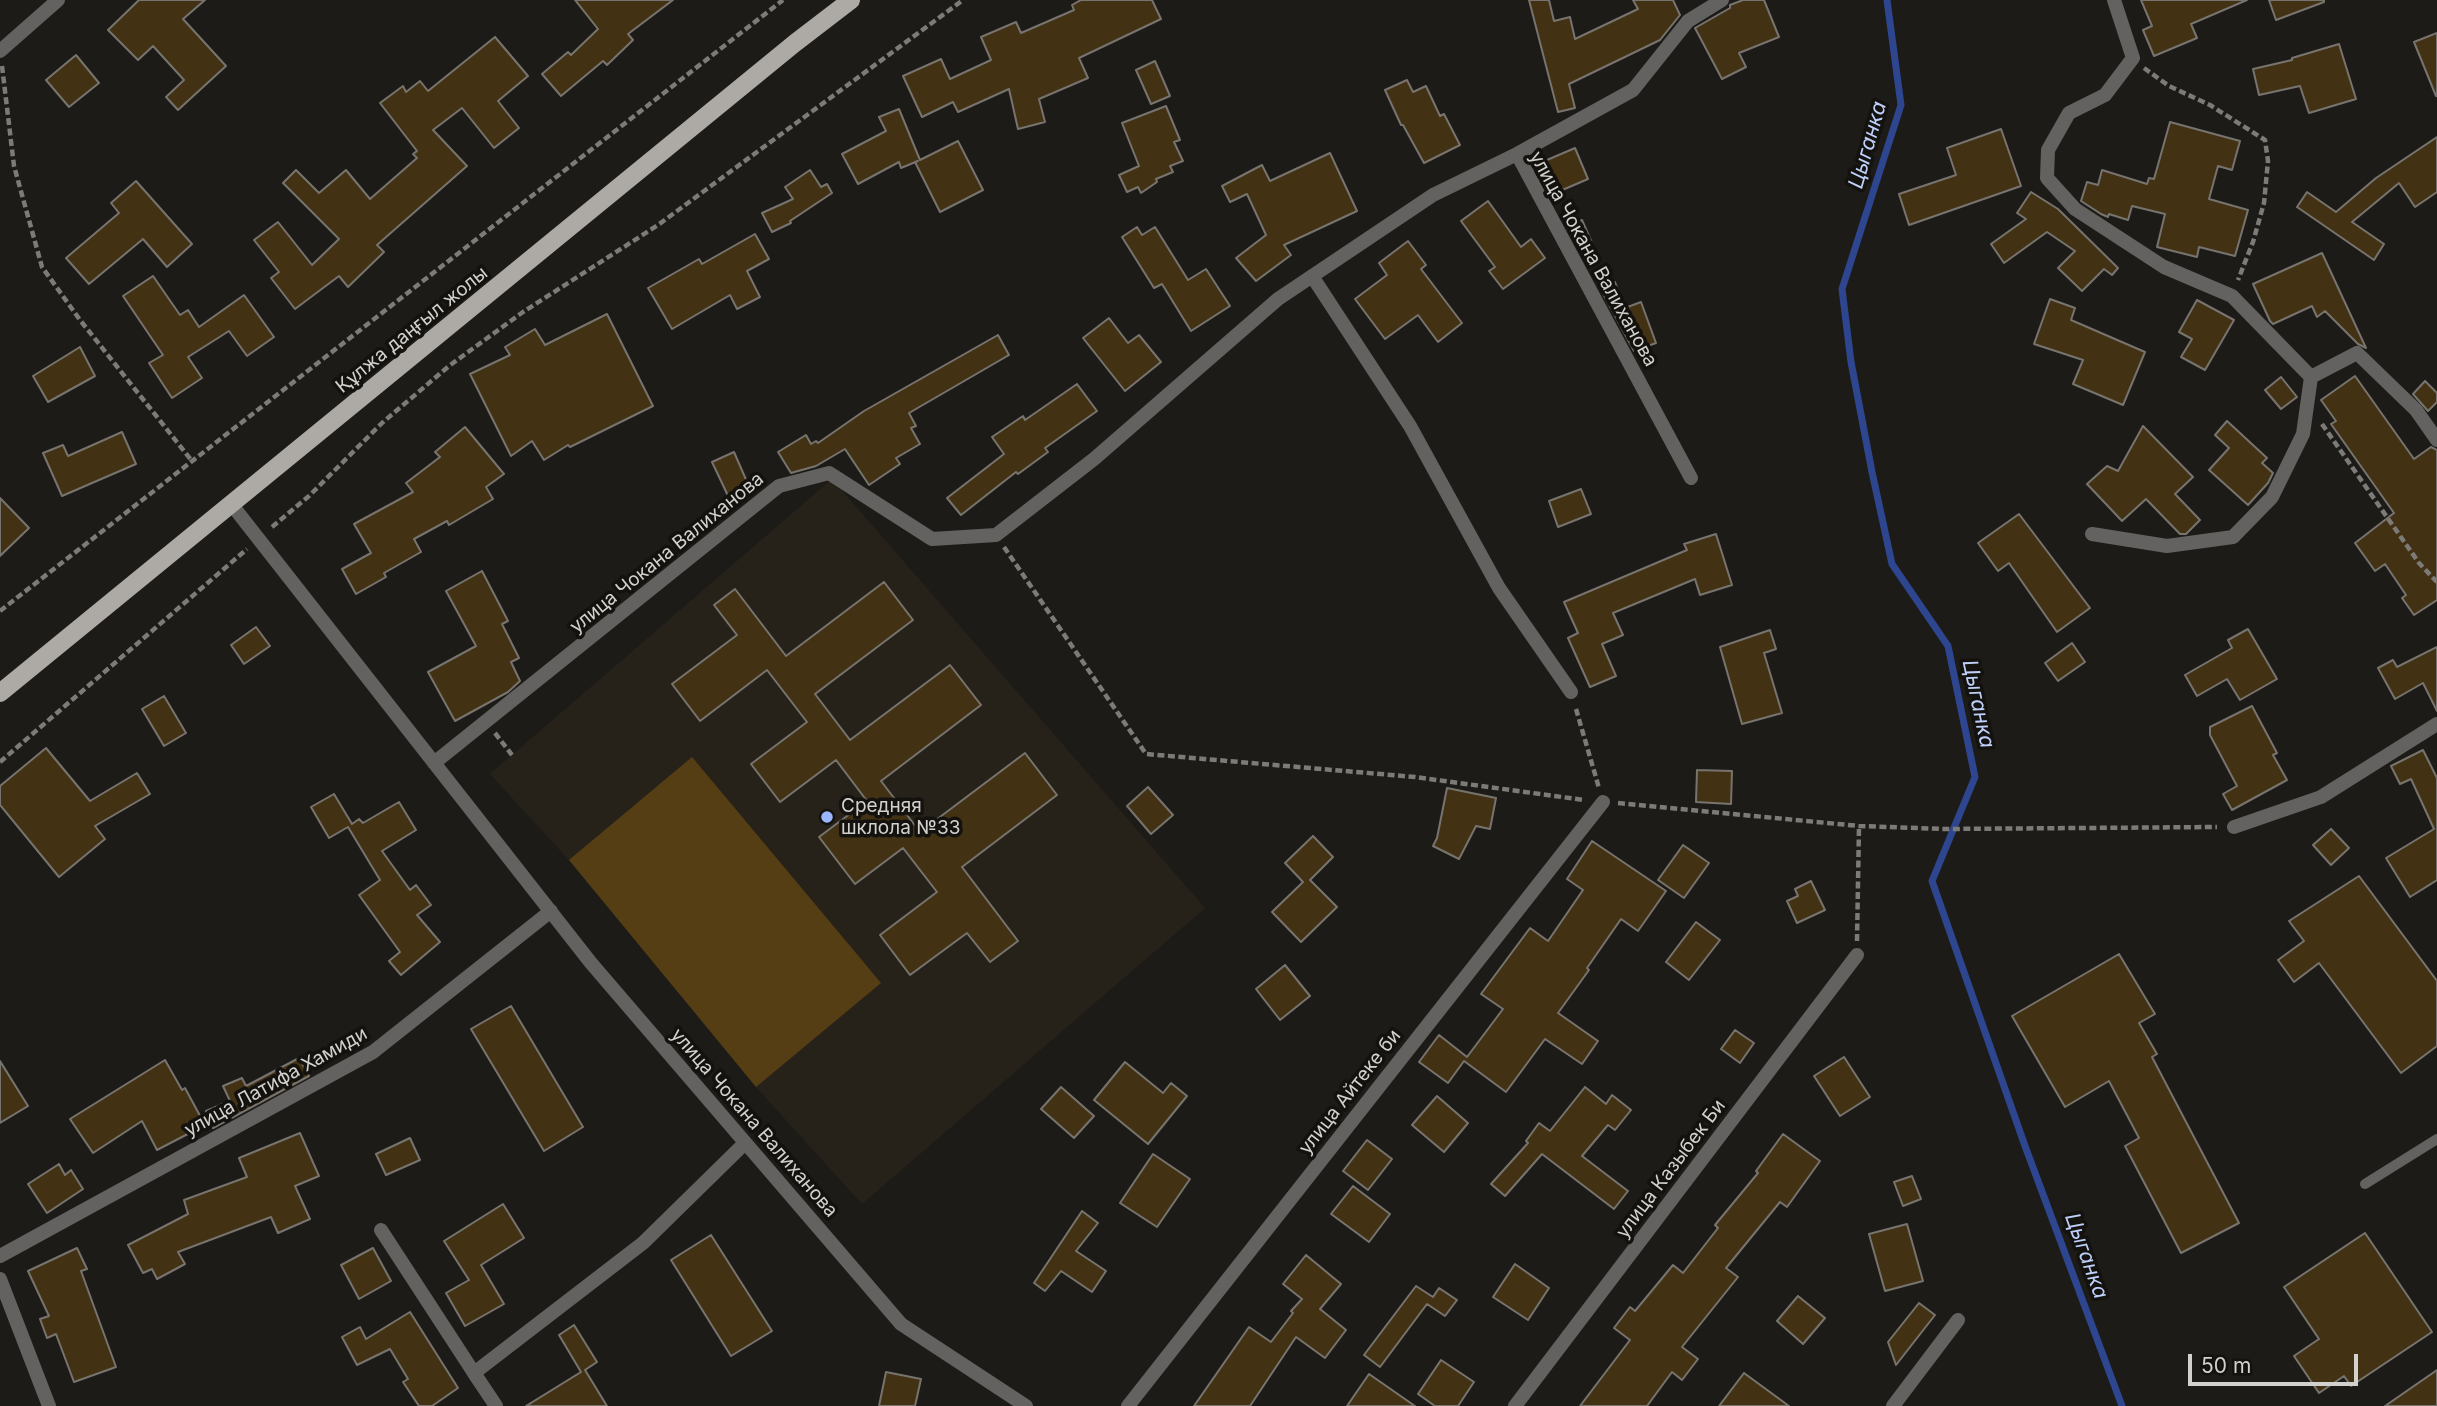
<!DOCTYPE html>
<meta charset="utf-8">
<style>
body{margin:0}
#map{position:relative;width:2437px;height:1406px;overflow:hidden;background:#1d1b17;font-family:Inter,sans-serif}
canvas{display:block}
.scale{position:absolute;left:2188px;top:1354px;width:170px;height:32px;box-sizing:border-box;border:4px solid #d3d1ce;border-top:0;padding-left:9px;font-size:21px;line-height:24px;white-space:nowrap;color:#d3d1ce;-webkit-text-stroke:5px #14120e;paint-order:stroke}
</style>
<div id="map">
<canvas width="2437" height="1406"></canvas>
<div class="scale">50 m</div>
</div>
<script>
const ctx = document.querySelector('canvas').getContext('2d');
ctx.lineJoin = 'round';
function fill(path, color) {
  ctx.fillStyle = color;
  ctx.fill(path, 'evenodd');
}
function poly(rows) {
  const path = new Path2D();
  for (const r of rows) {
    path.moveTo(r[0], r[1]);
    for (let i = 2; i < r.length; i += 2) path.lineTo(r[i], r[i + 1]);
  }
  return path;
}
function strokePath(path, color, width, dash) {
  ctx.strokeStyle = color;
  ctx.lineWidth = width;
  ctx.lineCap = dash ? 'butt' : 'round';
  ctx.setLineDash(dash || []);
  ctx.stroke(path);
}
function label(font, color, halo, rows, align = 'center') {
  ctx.font = font + ' Inter,sans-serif';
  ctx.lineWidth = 7;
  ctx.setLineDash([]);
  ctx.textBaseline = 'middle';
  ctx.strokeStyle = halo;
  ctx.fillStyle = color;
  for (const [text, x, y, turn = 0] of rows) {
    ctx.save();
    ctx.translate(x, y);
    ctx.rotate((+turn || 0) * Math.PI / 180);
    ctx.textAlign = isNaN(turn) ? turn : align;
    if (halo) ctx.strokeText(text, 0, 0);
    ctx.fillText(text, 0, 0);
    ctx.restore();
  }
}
const built = poly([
 [832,479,1205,908,862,1204,756,1087,569,860,490,774]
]);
const green = poly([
 [692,757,881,983,756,1087,569,860]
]);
const stream = poly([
 [1887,0,1901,105,1842,289,1851,362,1872,472,1892,564,1948,646,1975,777,1932,881,2025,1146,2122,1406]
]);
const building = poly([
 [139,0,205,0,183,19,226,66,178,110,166,97,184,80,153,46,138,60,108,30,139,0],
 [575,0,673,0,628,34,633,40,607,65,603,61,561,96,542,74,568,52,571,55,598,29,575,0],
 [1081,0,1152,0,1161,19,1079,58,1088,78,1039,99,1045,122,1018,129,1009,89,958,112,953,102,922,117,903,76,941,59,950,79,991,60,981,37,1016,22,1021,33,1074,10,1072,5,1081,0],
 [1529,0,1549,0,1554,21,1570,17,1575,39,1638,9,1633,0,1673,0,1680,15,1660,40,1569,84,1575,108,1558,112,1529,0],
 [1743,0,1764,0,1779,37,1739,53,1746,67,1722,79,1695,28,1730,8,1730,5,1743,0],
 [2141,0,2247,0,2191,24,2197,38,2154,56,2143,30,2152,26,2141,0],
 [2269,0,2324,0,2324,2,2276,20,2269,0],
 [2437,33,2437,96,2436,96,2414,42,2437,33],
 [495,37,528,76,498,101,519,128,494,148,462,108,433,130,467,166,377,245,384,252,348,287,339,276,295,309,271,278,279,272,254,240,278,222,312,265,339,239,283,183,296,170,319,193,346,170,370,199,417,158,413,154,417,151,380,103,403,86,406,92,420,81,428,91,495,37],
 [2339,44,2356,99,2309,113,2300,86,2259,95,2253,69,2292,60,2292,58,2339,44],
 [76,55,99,83,69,107,46,80,76,55],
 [1155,61,1170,96,1151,104,1136,70,1155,61],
 [1407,80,1413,92,1426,86,1440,116,1444,114,1460,145,1424,163,1403,125,1401,125,1385,90,1407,80],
 [1166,106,1180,140,1174,142,1183,161,1170,166,1173,172,1156,179,1157,182,1141,193,1138,187,1127,192,1119,175,1139,166,1122,123,1166,106],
 [899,109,920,160,958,141,983,190,940,212,915,162,918,161,901,168,899,162,858,184,842,154,886,131,879,117,899,109],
 [2170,122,2240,141,2232,170,2218,166,2209,199,2248,210,2235,256,2199,247,2197,257,2157,247,2165,214,2132,206,2128,220,2109,214,2108,217,2101,214,2081,201,2087,182,2098,185,2102,170,2147,184,2149,178,2154,179,2170,122],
 [2001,129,2021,186,1909,225,1899,194,1956,175,1947,148,2001,129],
 [2437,137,2437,192,2415,207,2399,183,2352,222,2384,244,2374,260,2297,207,2307,192,2336,212,2376,178,2437,137],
 [1575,148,1588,179,1553,194,1540,163,1575,148],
 [1330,153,1357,211,1284,245,1291,255,1256,281,1236,258,1266,235,1247,194,1230,202,1222,186,1262,165,1270,181,1330,153],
 [810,170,821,187,827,184,832,193,790,221,791,223,772,232,762,213,793,199,785,187,810,170],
 [136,181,192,244,167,267,143,239,89,284,66,258,119,213,111,203,136,181],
 [2031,192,2058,209,2118,268,2112,275,2104,269,2082,291,2058,268,2075,251,2047,232,2004,263,1991,244,2026,219,2017,213,2031,192],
 [1488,201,1521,247,1531,239,1545,258,1503,289,1489,271,1495,267,1461,221,1488,201],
 [1582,220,1592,243,1578,247,1567,227,1582,220],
 [1137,227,1142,235,1155,227,1188,280,1206,269,1230,306,1191,331,1162,284,1154,288,1122,237,1137,227],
 [755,234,769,259,747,271,760,297,737,309,730,295,672,329,648,288,699,259,702,264,755,234],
 [1408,241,1426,265,1421,269,1462,323,1438,342,1418,315,1385,339,1355,299,1387,275,1379,263,1408,241],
 [2322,253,2366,348,2358,344,2325,311,2317,317,2312,306,2273,324,2270,321,2253,284,2322,253],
 [153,276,180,315,188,310,199,327,244,295,274,337,247,356,229,331,188,357,202,378,172,398,149,363,163,355,123,296,153,276],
 [1615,282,1625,308,1641,302,1656,343,1634,351,1600,288,1615,282],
 [2050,299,2075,308,2071,320,2145,352,2123,405,2073,384,2083,360,2034,344,2050,299],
 [2197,300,2234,320,2205,370,2181,357,2192,339,2179,332,2197,300],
 [607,314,653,406,570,447,568,445,544,460,532,441,511,456,470,374,510,355,505,347,535,329,545,345,607,314],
 [1109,318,1128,343,1139,335,1161,362,1125,391,1083,338,1109,318],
 [998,335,1009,355,909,413,916,426,911,428,920,444,896,458,900,464,869,485,845,449,816,466,791,473,778,452,806,435,811,444,816,441,818,443,864,411,998,335],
 [80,347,95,376,48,402,33,376,80,347],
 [2355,376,2414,459,2431,447,2437,450,2437,600,2414,615,2402,598,2406,595,2385,564,2375,571,2355,543,2394,513,2331,424,2336,421,2321,400,2355,376],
 [2281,377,2297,397,2281,409,2265,390,2281,377],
 [2425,381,2437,393,2437,402,2428,411,2413,394,2425,381],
 [1077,384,1097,411,1045,448,1048,452,1018,474,1016,472,961,515,947,498,1004,454,992,437,1023,416,1025,420,1077,384],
 [2227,421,2267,458,2262,463,2273,473,2268,483,2248,505,2209,470,2229,448,2215,435,2227,421],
 [2143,426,2193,477,2175,494,2200,520,2186,534,2180,534,2146,499,2122,521,2087,484,2107,466,2118,471,2143,426],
 [465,427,504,474,486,487,493,499,449,525,447,521,414,539,421,552,384,573,386,577,356,594,342,569,371,553,354,524,413,492,406,483,440,457,435,452,465,427],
 [122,432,136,464,62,496,43,453,63,445,68,456,122,432],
 [734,452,751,491,730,500,712,462,734,452],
 [1581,489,1591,514,1558,527,1549,501,1581,489],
 [0,498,29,528,0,556,0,498],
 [2019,514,2090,608,2057,632,2009,563,1998,571,1978,543,2019,514],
 [1716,534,1732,585,1700,595,1695,579,1613,613,1623,635,1602,644,1616,676,1590,687,1568,638,1578,633,1564,602,1687,550,1684,544,1716,534],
 [482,571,508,621,502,624,519,658,511,662,520,681,508,692,455,721,428,672,476,646,446,591,482,571],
 [884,582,913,620,815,694,850,740,950,665,981,705,881,781,920,832,1025,753,1057,795,962,867,1018,941,990,962,967,933,910,975,880,935,937,892,903,848,855,884,819,837,867,801,836,760,780,802,751,764,807,722,767,670,700,721,672,684,737,635,714,605,735,589,786,656,884,582],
 [256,627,270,646,244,664,231,645,256,627],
 [2248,629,2277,679,2240,700,2227,679,2197,696,2185,675,2232,648,2228,640,2248,629],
 [1770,630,1776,649,1764,653,1782,713,1742,724,1720,647,1770,630],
 [2072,643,2085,662,2058,681,2045,663,2072,643],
 [2437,647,2437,711,2423,683,2395,699,2378,668,2393,660,2397,667,2437,647],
 [164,696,186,733,164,746,142,709,164,696],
 [2252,706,2277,753,2273,755,2287,780,2232,810,2223,794,2237,786,2210,735,2210,727,2252,706],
 [46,748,90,801,137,773,150,794,95,826,105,839,59,877,0,805,0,786,46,748],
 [2423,750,2437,778,2437,880,2410,897,2386,858,2434,829,2411,779,2400,784,2391,766,2423,750],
 [1697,770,1732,771,1731,804,1696,802,1697,770],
 [1148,787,1173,815,1151,834,1127,806,1148,787],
 [1447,788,1496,798,1490,829,1476,826,1459,859,1433,846,1437,838,1447,788],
 [334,794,352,824,359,819,363,823,399,802,416,830,382,851,410,890,416,885,431,905,417,915,440,942,401,975,389,961,400,952,359,895,380,880,348,827,329,838,311,807,334,794],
 [2331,829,2349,848,2331,865,2313,845,2331,829],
 [1313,836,1333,857,1310,880,1337,907,1301,942,1272,912,1303,882,1285,863,1313,836],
 [1592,841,1666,891,1638,931,1621,919,1587,968,1589,970,1558,1013,1598,1041,1582,1064,1545,1039,1506,1092,1464,1061,1448,1083,1419,1062,1439,1035,1467,1057,1503,1009,1481,994,1530,928,1548,941,1583,890,1567,879,1592,841],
 [1683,845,1709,863,1684,898,1658,880,1683,845],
 [2359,876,2437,981,2437,1046,2401,1073,2319,963,2294,982,2278,960,2304,941,2289,921,2359,876],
 [1811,881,1825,910,1797,923,1787,901,1798,896,1795,889,1811,881],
 [1696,922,1720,940,1689,980,1666,962,1696,922],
 [2119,954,2155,1014,2139,1023,2157,1054,2152,1057,2239,1223,2181,1253,2125,1146,2139,1138,2109,1081,2065,1107,2012,1016,2119,954],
 [1285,965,1310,996,1280,1020,1256,989,1285,965],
 [511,1006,583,1127,544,1151,471,1029,511,1006],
 [1735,1030,1754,1043,1740,1063,1721,1049,1735,1030],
 [1844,1057,1870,1097,1840,1116,1814,1076,1844,1057],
 [299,1058,309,1076,213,1128,206,1111,230,1101,223,1086,242,1078,246,1086,299,1058],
 [165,1060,182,1090,185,1088,205,1125,157,1150,142,1121,93,1153,70,1119,165,1060],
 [0,1061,28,1106,0,1123,0,1061],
 [1125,1062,1163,1093,1171,1083,1187,1096,1148,1144,1094,1100,1125,1062],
 [1061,1087,1094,1116,1074,1138,1041,1109,1061,1087],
 [1585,1087,1606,1104,1612,1095,1631,1110,1615,1130,1608,1125,1582,1156,1628,1191,1614,1209,1542,1154,1505,1196,1491,1184,1528,1143,1526,1141,1539,1123,1550,1131,1585,1087],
 [1437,1096,1468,1123,1444,1152,1412,1125,1437,1096],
 [300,1133,319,1176,295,1186,310,1219,278,1233,271,1217,178,1252,185,1264,157,1279,152,1269,143,1273,128,1245,188,1214,184,1200,247,1177,239,1158,300,1133],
 [1783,1134,1820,1161,1787,1207,1780,1202,1726,1268,1738,1277,1682,1347,1698,1359,1682,1380,1672,1372,1647,1406,1580,1406,1630,1340,1614,1328,1630,1307,1635,1311,1673,1265,1683,1273,1718,1228,1715,1225,1758,1173,1756,1171,1783,1134],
 [410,1138,420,1160,386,1175,376,1154,410,1138],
 [1367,1140,1392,1159,1368,1190,1343,1171,1367,1140],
 [1153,1154,1190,1179,1157,1227,1120,1203,1153,1154],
 [59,1164,65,1175,71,1170,83,1189,47,1213,28,1184,59,1164],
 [1912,1176,1921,1199,1903,1206,1894,1182,1912,1176],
 [1353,1186,1390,1214,1369,1242,1331,1214,1353,1186],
 [503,1204,524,1238,481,1265,504,1304,465,1326,446,1293,469,1280,444,1241,503,1204],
 [1082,1211,1098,1223,1076,1251,1106,1271,1092,1292,1061,1271,1045,1291,1034,1283,1082,1211],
 [1907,1224,1923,1281,1885,1291,1869,1234,1907,1224],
 [2365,1233,2432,1332,2351,1386,2344,1376,2319,1393,2294,1356,2319,1339,2284,1287,2365,1233],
 [711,1235,772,1331,731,1356,671,1260,711,1235],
 [77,1248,87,1269,81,1271,116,1367,74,1382,56,1334,47,1338,40,1319,49,1316,28,1271,77,1248],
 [373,1248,391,1281,359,1299,341,1265,373,1248],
 [1306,1255,1341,1284,1320,1309,1346,1330,1325,1358,1296,1337,1250,1406,1194,1406,1249,1327,1271,1342,1293,1313,1291,1311,1302,1299,1283,1284,1306,1255],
 [1515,1264,1549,1288,1528,1320,1493,1297,1515,1264],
 [1416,1286,1433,1297,1439,1288,1457,1300,1445,1316,1427,1304,1380,1367,1364,1355,1416,1286],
 [1798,1296,1825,1318,1803,1344,1777,1321,1798,1296],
 [1919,1303,1935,1315,1896,1365,1888,1342,1919,1303],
 [410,1312,458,1388,432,1406,419,1406,403,1382,408,1379,390,1349,357,1365,342,1337,360,1327,366,1339,410,1312],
 [574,1325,597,1362,585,1370,607,1406,526,1406,581,1372,559,1335,574,1325],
 [1441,1360,1474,1382,1458,1406,1435,1406,1418,1394,1441,1360],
 [2437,1370,2437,1406,2385,1406,2437,1370],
 [886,1372,921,1379,915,1406,879,1406,886,1372],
 [1744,1373,1789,1406,1719,1406,1744,1373],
 [1369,1374,1415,1406,1347,1406,1369,1374]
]);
const path = poly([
 [2,66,14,166,42,267,80,320,192,461],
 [2144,68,2169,86,2210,105,2265,140,2268,161,2264,203,2253,242,2238,280],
 [2322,424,2419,563,2437,582],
 [272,527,309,496,382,423,449,366,523,312,658,225,963,0],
 [1004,547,1146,754,1415,777,1584,800],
 [0,611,783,0],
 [1576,709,1599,788],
 [495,733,512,755],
 [0,762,247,549],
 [1618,803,1859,826,1943,829,2217,827],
 [1857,941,1859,826]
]);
const service = poly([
 [2365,1184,2437,1139]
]);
const minor = poly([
 [2114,0,2133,58,2105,95,2069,113,2048,150,2047,178,2075,209,2164,267,2232,296,2311,377,2357,353,2416,410,2437,440],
 [0,51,58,0],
 [1517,154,1633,90,1688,21,1722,0],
 [1312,276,1410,426,1499,588,1571,692],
 [232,505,591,963,901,1324,1026,1406],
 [2092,534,2167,546,2233,537,2272,497,2303,434,2311,377],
 [434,763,779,486,829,473,932,539,996,535,1094,459,1278,299,1433,195,1517,154,1691,478],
 [2234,827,2321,797,2437,724],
 [381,1230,474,1373,643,1243,745,1143],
 [0,1256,373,1052,551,911],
 [0,1279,49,1406],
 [474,1373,496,1406],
 [1128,1406,1603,802],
 [1515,1406,1857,955],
 [1893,1406,1958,1320]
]);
const primary = poly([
 [0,693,795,43,851,0]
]);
const markers = [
 [827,817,7,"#99b5fd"]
];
const streetNames = [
 ["улица Чокана Валиханова",1593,259,61],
 ["Құлжа даңғыл жолы",412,330,-39],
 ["улица Чокана Валиханова",667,553,-39],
 ["улица Латифа Хамиди",276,1082,-29],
 ["улица Айтеке би",1350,1092,-52],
 ["улица Чокана Валиханова",754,1123,49],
 ["улица Казыбек Би",1671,1169,-53]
];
const poiNames = [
 ["Средняя",841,806],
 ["шклола №33",841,828]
];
const waterNames = [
 ["Цыганка",1868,145,-74],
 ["Цыганка",1978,704,78],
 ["Цыганка",2086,1256,70]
];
fill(built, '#272219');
fill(green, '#553e14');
strokePath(stream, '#2e458f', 7);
fill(building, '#423113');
strokePath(building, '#77746f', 2);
strokePath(path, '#7d7b78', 4.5, [7, 3.5]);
strokePath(service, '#636260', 10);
strokePath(minor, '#636260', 14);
strokePath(primary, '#adaaa6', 18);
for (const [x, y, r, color] of markers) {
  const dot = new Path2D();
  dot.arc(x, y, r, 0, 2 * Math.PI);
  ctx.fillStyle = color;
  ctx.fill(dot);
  strokePath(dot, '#14120e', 2.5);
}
label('19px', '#d3d1ce', '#14120e', streetNames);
label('19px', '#d3d1ce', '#14120e', poiNames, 'left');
label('italic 21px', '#becffa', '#14120e', waterNames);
</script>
